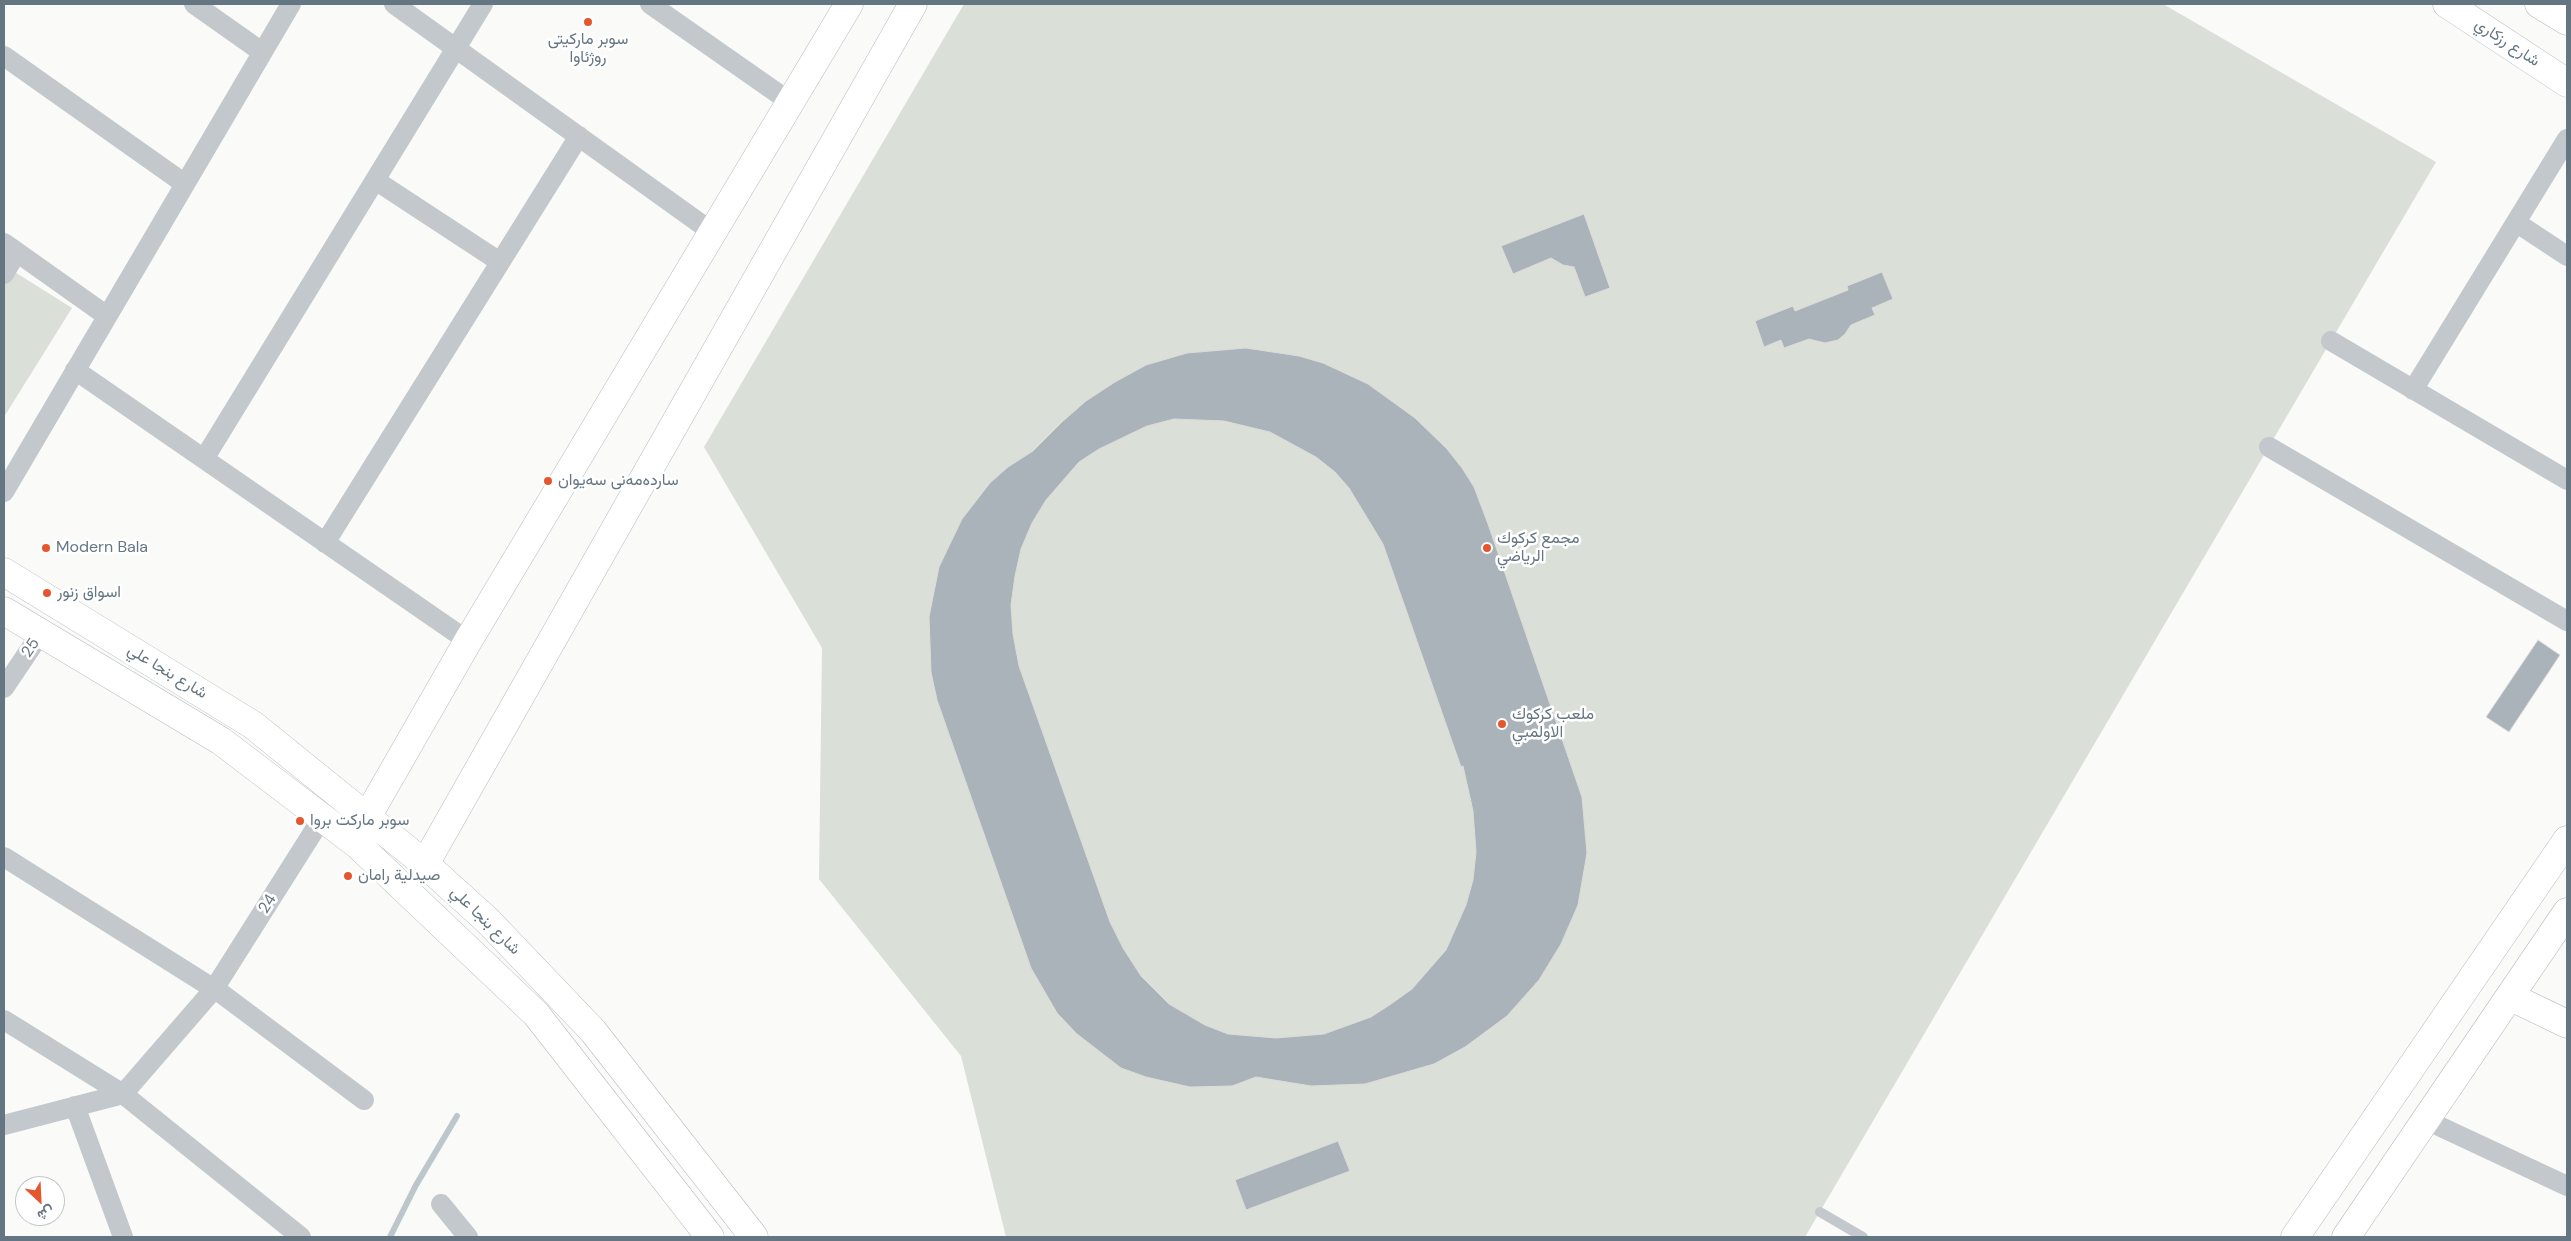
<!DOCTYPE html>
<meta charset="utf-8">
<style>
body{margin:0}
#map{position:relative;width:2571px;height:1241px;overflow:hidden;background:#fafaf8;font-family:"DM Sans",Vazirmatn,sans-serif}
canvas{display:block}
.frame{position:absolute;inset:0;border:5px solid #657683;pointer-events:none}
.north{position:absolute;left:15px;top:1176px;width:50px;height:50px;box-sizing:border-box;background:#fff;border:1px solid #c1c8cd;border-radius:50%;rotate:155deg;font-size:14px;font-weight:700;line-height:20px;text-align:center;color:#657683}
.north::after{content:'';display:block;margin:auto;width:18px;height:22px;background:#e4572e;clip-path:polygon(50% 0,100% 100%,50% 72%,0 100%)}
</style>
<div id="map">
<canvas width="2571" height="1241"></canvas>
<div class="frame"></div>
<div class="north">ش</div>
</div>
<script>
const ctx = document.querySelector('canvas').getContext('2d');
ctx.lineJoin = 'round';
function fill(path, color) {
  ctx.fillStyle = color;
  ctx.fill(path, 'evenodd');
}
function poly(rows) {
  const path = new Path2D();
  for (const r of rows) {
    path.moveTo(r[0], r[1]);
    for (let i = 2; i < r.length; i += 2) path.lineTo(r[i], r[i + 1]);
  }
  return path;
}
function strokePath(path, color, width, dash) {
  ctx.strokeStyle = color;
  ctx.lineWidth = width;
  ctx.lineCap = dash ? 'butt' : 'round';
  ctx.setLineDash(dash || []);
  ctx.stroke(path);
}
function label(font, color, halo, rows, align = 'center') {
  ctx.font = font + ' "DM Sans",Vazirmatn,sans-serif';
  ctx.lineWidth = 5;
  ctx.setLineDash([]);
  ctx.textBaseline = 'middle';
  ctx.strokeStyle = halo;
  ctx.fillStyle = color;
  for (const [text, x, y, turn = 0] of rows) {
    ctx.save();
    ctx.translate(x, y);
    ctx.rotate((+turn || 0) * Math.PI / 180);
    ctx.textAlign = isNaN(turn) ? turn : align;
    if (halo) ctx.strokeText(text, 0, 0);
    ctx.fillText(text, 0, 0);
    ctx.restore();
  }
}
const green = poly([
 [964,4,2163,4,2436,162,1805,1237,1006,1237,961,1056,819,879,822,648,704,447],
 [10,269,72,308,4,417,4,279]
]);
const stream = poly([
 [390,1237,416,1185,457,1116]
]);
const building = poly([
 [1584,214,1610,288,1585,297,1574,267,1563,265,1551,258,1513,274,1501,246,1584,214],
 [1882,272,1893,299,1872,308,1875,315,1851,325,1845,334,1838,340,1825,343,1809,339,1784,348,1781,340,1764,347,1755,321,1793,306,1795,311,1848,290,1847,286,1882,272],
 [1246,348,1299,356,1323,363,1368,384,1415,418,1447,449,1462,468,1474,487,1488,524,1582,797,1587,853,1578,905,1561,944,1539,980,1507,1016,1465,1047,1434,1064,1365,1084,1311,1086,1256,1077,1232,1086,1190,1087,1146,1077,1121,1068,1077,1034,1057,1013,1031,968,937,700,931,672,929,617,939,567,962,519,990,483,1008,467,1033,451,1062,422,1086,401,1115,382,1146,365,1187,353,1246,348],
 [1174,419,1224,421,1270,432,1316,457,1335,472,1349,488,1383,544,1461,767,1463,766,1473,811,1476,852,1473,880,1466,905,1446,950,1412,989,1391,1004,1371,1017,1324,1034,1276,1038,1228,1034,1205,1025,1169,1004,1141,976,1123,948,1110,922,1019,666,1013,634,1011,605,1015,576,1021,549,1032,523,1046,500,1079,462,1099,449,1147,426,1174,419],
 [2538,640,2560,655,2509,732,2486,717,2538,640],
 [1338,1141,1350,1171,1246,1210,1235,1180,1338,1141]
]);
const lane = poly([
 [1820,1212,1863,1237]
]);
const street = poly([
 [194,4,262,52],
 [394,4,712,232],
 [650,4,790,102],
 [4,56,185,184],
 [375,180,500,262],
 [2517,223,2567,256],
 [4,243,107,316],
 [4,274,17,252],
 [2331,341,2567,480],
 [75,370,468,641],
 [2413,390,2567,139],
 [2269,447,2567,621],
 [204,459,483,4],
 [4,492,291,4],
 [325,543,579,136],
 [4,688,41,633],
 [4,857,222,994,364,1100],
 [4,1020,123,1094,301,1237],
 [75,1106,123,1237],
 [2426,1120,2567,1186],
 [4,1125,123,1094,214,989,322,818],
 [441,1204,468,1237]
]);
const secondary = poly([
 [2447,4,2567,83],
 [2539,4,2567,21],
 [4,572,253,725,425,864,488,921,593,1031,754,1237],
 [4,611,221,741,358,845,536,1014,710,1237],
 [367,817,468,641,849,4],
 [425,864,913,4],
 [2511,997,2567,1024],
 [2295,1237,2567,840],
 [2346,1237,2567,912]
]);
const markers = [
 [588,22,5,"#e4572e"],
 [548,481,5,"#e4572e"],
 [46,548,5,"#e4572e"],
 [1487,548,5,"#e4572e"],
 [47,593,5,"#e4572e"],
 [1502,724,5,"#e4572e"],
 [300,821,5,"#e4572e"],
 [348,876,5,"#e4572e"]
];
const poiNames = [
 ["سوبر ماركيتى",588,40,"center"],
 ["روژئاوا",588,58,"center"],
 ["ساردەمەنی سەیوان",558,481],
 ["مجمع كركوك",1497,539],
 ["الرياضي",1497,557],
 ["Modern Bala",56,548],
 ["اسواق زنور",57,593],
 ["ملعب كركوك",1512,715],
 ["الاولمبي",1512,733],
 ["سوبر ماركت بروا",310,821],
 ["صيدلية رامان",358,876]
];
const streetNames = [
 ["شارع رزكاري",2507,43,33],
 ["25",31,648,-56],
 ["شارع بنجا علي",167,672,31],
 ["24",268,904,-58],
 ["شارع بنجا علي",485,921,44]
];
fill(green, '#dadfd7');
strokePath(stream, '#bbc7cb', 6);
fill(building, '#aab3b9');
strokePath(building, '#dcdcda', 1);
strokePath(secondary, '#b3babf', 29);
strokePath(lane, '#c3c8cc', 10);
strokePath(street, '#c3c8cc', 20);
strokePath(secondary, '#fff', 28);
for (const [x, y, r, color] of markers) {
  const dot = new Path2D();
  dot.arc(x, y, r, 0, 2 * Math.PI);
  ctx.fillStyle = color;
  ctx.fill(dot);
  strokePath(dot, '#fff', 2);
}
label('16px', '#657683', '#fff', poiNames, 'left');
label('16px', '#657683', '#fff', streetNames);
</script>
